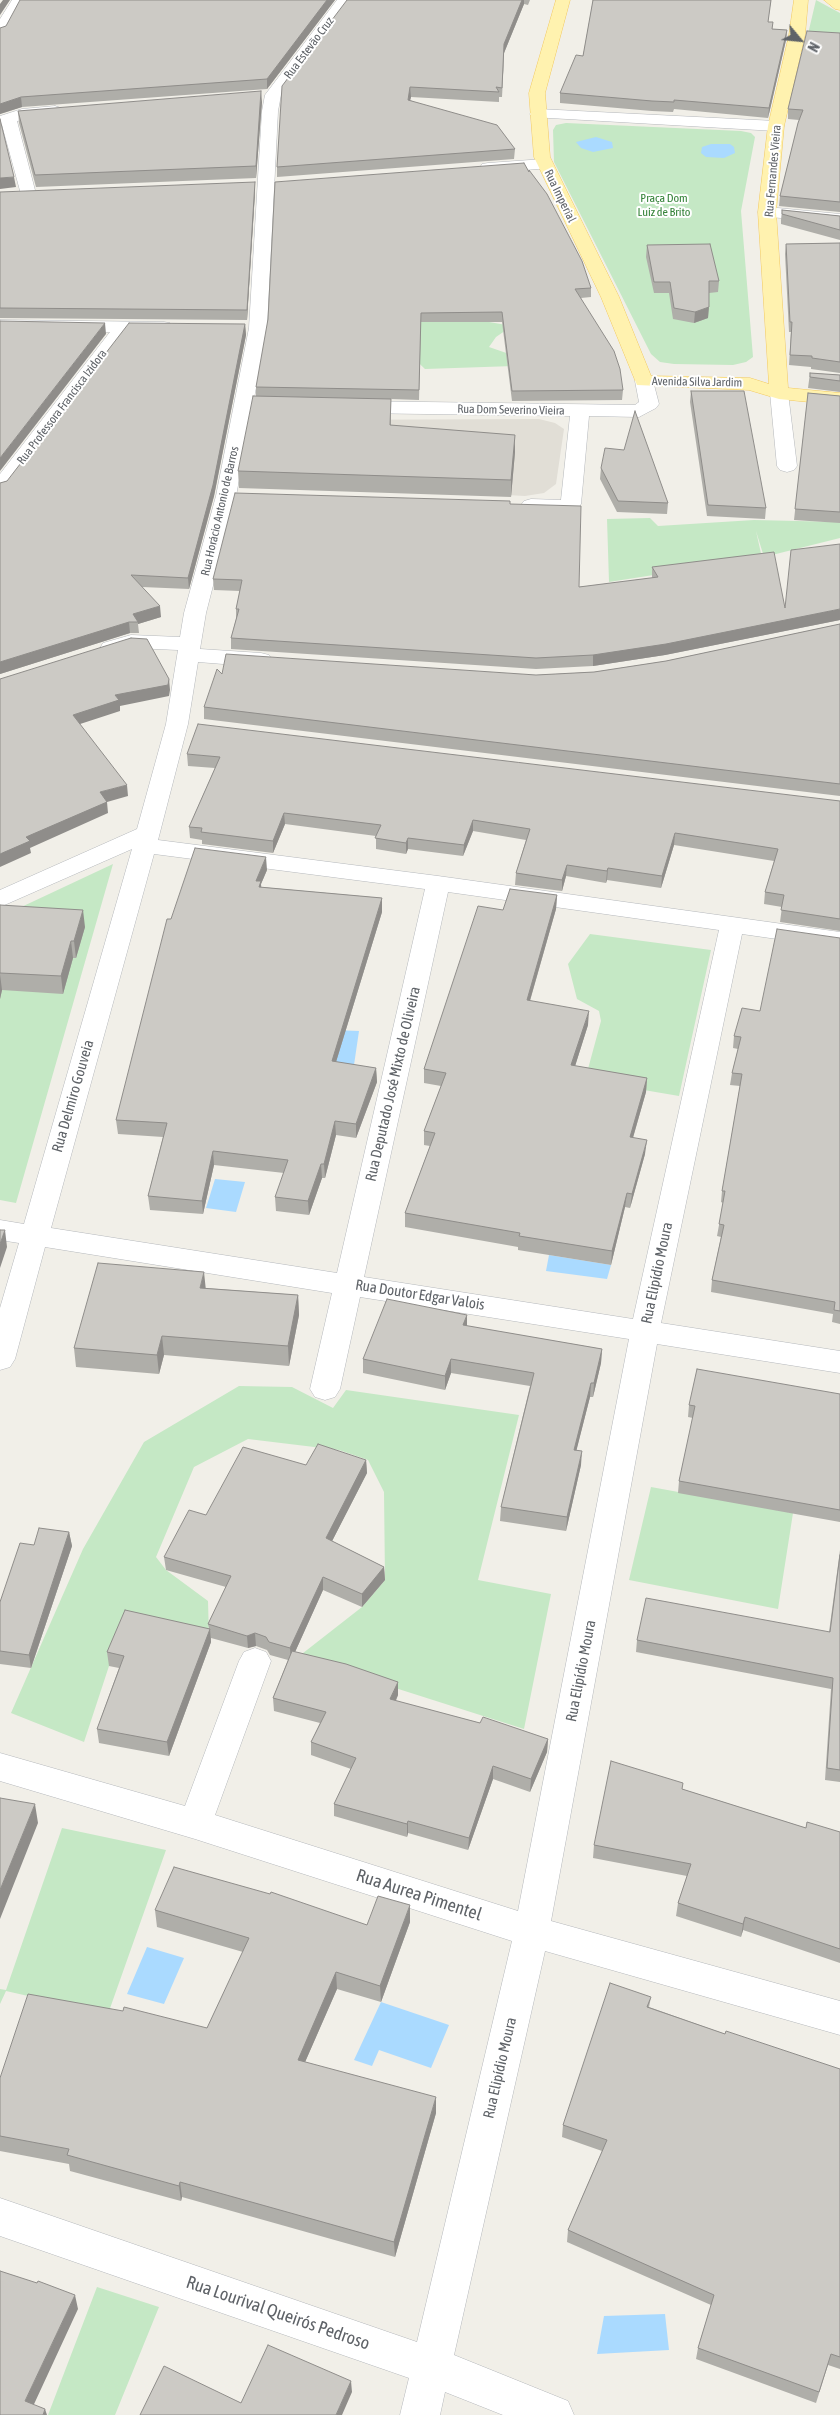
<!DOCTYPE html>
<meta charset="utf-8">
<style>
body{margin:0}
#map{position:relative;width:840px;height:2415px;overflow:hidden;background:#f1efe8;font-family:"Asap Condensed",sans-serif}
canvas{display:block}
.north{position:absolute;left:775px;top:15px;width:50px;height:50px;-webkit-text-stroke:4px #fff;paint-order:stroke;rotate:118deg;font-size:14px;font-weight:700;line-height:20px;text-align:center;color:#5f6368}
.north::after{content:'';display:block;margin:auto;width:18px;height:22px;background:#5f6368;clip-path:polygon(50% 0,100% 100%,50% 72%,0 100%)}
</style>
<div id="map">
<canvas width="840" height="2415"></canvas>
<div class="north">N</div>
</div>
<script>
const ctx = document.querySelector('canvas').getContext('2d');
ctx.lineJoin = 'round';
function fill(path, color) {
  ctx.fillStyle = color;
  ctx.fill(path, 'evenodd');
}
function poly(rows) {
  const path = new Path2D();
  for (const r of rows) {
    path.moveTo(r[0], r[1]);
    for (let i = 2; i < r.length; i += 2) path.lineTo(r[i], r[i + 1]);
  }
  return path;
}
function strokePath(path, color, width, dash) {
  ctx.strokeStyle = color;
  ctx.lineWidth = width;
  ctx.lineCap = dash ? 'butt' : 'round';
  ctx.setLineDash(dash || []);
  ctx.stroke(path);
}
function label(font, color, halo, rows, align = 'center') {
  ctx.font = font + ' "Asap Condensed",sans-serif';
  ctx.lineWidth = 4;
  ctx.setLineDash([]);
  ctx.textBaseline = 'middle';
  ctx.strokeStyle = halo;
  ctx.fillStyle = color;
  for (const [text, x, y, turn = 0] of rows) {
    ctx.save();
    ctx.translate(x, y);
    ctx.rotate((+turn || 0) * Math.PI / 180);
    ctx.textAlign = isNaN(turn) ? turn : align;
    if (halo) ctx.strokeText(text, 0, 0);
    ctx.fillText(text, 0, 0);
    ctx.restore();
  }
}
const education = poly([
 [539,419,555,423,564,429,556,484,544,493,525,496,396,489,300,420]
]);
const green = poly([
 [816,0,840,13,840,35,808,34],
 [566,123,741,131,751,133,755,137,741,211,753,357,746,362,733,365,674,364,660,362,651,354,554,162,553,130,556,125],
 [386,288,472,319,512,326,496,337,489,347,515,356,514,366,425,369,398,343],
 [650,518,658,526,754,520,840,522,840,538,764,557,756,531,762,558,609,582,607,519],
 [113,864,16,1203,0,1200,0,917],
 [590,934,711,950,679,1096,585,1080,601,1021,599,1011,577,999,568,964],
 [239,1386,292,1387,333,1408,346,1390,519,1415,478,1580,551,1594,524,1729,298,1657,362,1607,385,1580,384,1492,368,1460,339,1450,248,1439,194,1467,156,1557,166,1570,208,1601,209,1637,127,1624,109,1666,84,1742,11,1713,83,1549,144,1442],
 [651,1487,793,1513,778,1609,629,1580],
 [62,1828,166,1850,108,2014,6,1991,0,2004,0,1989,6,1990],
 [97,2287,159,2307,115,2415,48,2415]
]);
const water = poly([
 [596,137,612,142,613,148,593,152,581,148,576,142],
 [711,144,730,144,734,147,735,153,724,158,706,157,701,153,702,147],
 [333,1030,359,1031,354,1065,308,1063],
 [215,1179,245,1182,236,1212,206,1208],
 [549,1255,611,1265,607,1279,546,1271],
 [147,1947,184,1958,164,2004,127,1994],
 [381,2002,449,2025,431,2068,379,2050,372,2066,354,2060],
 [665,2314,669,2350,597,2354,604,2316]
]);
const minor = poly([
 [12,0,26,0,5,35,0,37,0,19,12,0],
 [337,0,352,0,281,95,278,111,267,328,236,496,206,613,200,649,261,653,269,655,272,660,269,665,261,667,198,662,188,724,158,840,438,876,840,932,840,948,742,934,661,1323,840,1351,840,1373,657,1344,551,1921,840,2001,840,2035,545,1951,454,2355,568,2401,574,2415,503,2415,445,2392,440,2415,400,2415,409,2378,0,2236,0,2198,417,2342,512,1941,195,1839,0,1781,0,1753,185,1806,239,1661,244,1652,255,1648,266,1652,271,1661,215,1815,518,1911,629,1339,360,1297,340,1389,335,1397,325,1400,315,1397,310,1389,332,1293,45,1247,15,1359,10,1367,0,1370,0,1308,19,1243,0,1240,0,1220,24,1224,132,849,0,907,0,890,137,829,166,724,178,650,133,648,111,654,103,653,100,648,103,643,131,635,180,637,184,613,216,496,249,328,262,111,265,95,337,0],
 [154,854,425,889,337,1273,51,1228,154,854],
 [448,892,719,930,633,1319,364,1277,448,892],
 [55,106,61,108,63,111,61,114,17,121,36,194,34,198,28,199,22,198,2,125,0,126,0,116,22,109,55,106],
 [538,109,776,121,782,123,784,126,782,129,776,131,532,117,530,114,532,111,538,109],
 [544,159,550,160,552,164,550,168,488,173,482,172,480,168,482,164,488,163,544,159],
 [767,207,840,214,840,224,761,216,758,212,761,208,767,207],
 [0,320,164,322,170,323,173,327,170,331,164,332,129,332,7,491,0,493,0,474,110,332,0,330,0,320],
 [644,375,651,377,653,381,659,404,656,408,639,417,589,416,581,504,578,508,565,512,531,511,524,509,521,505,524,501,531,499,561,500,570,416,354,413,347,411,344,407,347,403,354,401,635,405,639,402,635,381,637,377,644,375],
 [779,387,786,389,788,393,797,466,794,470,787,472,780,470,777,466,770,393,772,389,779,387]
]);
const major = poly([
 [556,0,570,0,545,93,550,157,619,297,651,376,750,378,769,384,758,212,768,126,789,35,794,0,808,0,805,35,784,126,776,212,788,388,840,393,840,405,779,399,749,390,637,385,601,297,534,157,529,93,556,0],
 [824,0,840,0,840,10,835,9,824,0]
]);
const wall = poly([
 [335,0,267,89,22,107,0,114,0,28],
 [347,0,530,0,528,5,524,4,504,53,502,97,499,97,499,102,411,97,410,100,515,149,514,159,277,177,277,167],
 [593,0,771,0,768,22,773,22,772,29,787,30,786,40,768,118,674,109,673,112,652,111,560,103,560,93,583,56],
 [840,33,840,212,779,206,780,196,799,120,788,119,788,109],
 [262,102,256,178,36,187,19,123,18,111],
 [529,172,591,288,591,297,581,298,623,390,622,400,512,401,502,322,421,322,419,400,391,399,391,425,515,452,511,497,239,488,238,471,256,396,256,387],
 [0,192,255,192,247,320,0,318],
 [782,210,840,216,840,240,781,224,781,220],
 [840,243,840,373,811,369,811,367,789,365,791,332,789,332,785,254,786,244],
 [647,245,719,281,718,292,709,293,708,318,694,323,673,319,669,293,654,293,646,257],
 [245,324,246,335,214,496,189,589,142,587,161,617,138,624,139,633,130,633,0,674,0,483,7,481],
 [810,373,840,375,840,392,808,388],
 [691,391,766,508,765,519,707,516,690,402],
 [808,393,840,396,840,523,794,520],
 [601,468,668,503,667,514,617,512,600,479],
 [510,504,579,587,652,578,652,567,785,608,840,620,665,655,593,666,536,669,231,649,231,638,236,619,236,609,240,591,214,590,213,579],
 [840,624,840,796,204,719,204,707,222,674,536,675,594,672,666,661],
 [187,754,840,801,840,931,780,922,782,907,764,904,765,892,774,861,674,845,661,888,607,880,606,883,566,876,562,891,515,885,516,873,526,840,473,831,463,856,408,849,406,854,376,849,376,836,285,824,273,853,202,844,202,840,190,838,189,827,215,768,188,766],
 [267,870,261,884,261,887,382,898,382,912,336,1062,376,1068,377,1082,356,1138,336,1135,325,1178,322,1178,309,1215,276,1211,275,1197,284,1173,214,1165,203,1214,150,1210,148,1196,163,1137,118,1134,116,1120,171,919],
 [557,895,556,909,530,1001,588,1025,575,1066,647,1078,646,1092,633,1138,645,1154,630,1208,625,1207,611,1265,518,1250,518,1247,405,1227,405,1213,430,1146,424,1145,424,1131,441,1086,424,1083,424,1069,503,910],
 [0,906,85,927,76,958,73,958,63,994,2,990,0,999],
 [840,938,840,1324,832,1322,833,1314,711,1292,712,1280,721,1237,717,1236,723,1203,721,1202,722,1191,740,1086,730,1085,732,1073,738,1049,733,1048,734,1036,760,1011],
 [205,1288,298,1295,299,1315,289,1366,164,1355,159,1374,76,1367,74,1348],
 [467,1315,467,1326,602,1349,601,1363,593,1397,590,1397,576,1451,581,1465,566,1531,500,1521,501,1507,530,1386,451,1373,445,1390,363,1373,363,1359],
 [840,1394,840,1522,678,1493,679,1481,693,1418,688,1417,689,1405],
 [366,1460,367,1473,332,1541,384,1567,385,1580,362,1607,323,1590,295,1652,398,1695,396,1701,480,1723,548,1739,547,1752,530,1792,493,1779,468,1850,408,1833,407,1837,334,1816,334,1804,351,1769,311,1755,311,1742,320,1723,274,1711,273,1698,288,1660,270,1655,267,1650,256,1646,248,1648,211,1638,211,1642,169,1756,99,1743,97,1729,119,1668,109,1666,107,1652,209,1628,208,1624,226,1587,166,1570,164,1557,206,1515,306,1465],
 [69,1532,72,1546,31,1668,0,1664,0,1602,34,1545],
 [840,1550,840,1782,825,1780,831,1689,636,1652,637,1640,829,1632],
 [682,1789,806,1828,840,1832,840,1963,743,1930,741,1937,676,1916,678,1903,687,1876,593,1858,594,1845],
 [155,1910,367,1925,410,1922,381,2002,337,1989,305,2062,436,2113,395,2257,182,2197,181,2201,70,2171,69,2164,0,2151,0,2078,207,2028,243,1952,157,1927],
 [651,1997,649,2007,725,2034,840,2069,840,2369,828,2365,816,2403,696,2359,698,2348,711,2305,567,2242,568,2230,602,2151,562,2137,563,2125]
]);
const shadedWall = poly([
 [3,0,10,0,0,15,0,4],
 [327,0,335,0,267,89,267,79],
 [522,0,524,0,524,4,504,53,502,97,504,44],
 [787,30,786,40,768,118,769,108],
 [410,87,411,97,408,109,408,100],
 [261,91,262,102,256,178,256,166],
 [21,97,22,107,0,114,0,104],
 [14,177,16,187,0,189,0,178],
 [255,182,255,192,247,320,247,310],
 [709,307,708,318,694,323,695,312],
 [105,323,106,334,0,471,0,458],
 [245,324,246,335,214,496,189,589,188,578],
 [515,435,515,452,511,497,511,480],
 [160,606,161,617,138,624,138,622,133,614],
 [840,609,840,620,665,655,593,666,593,655],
 [129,622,130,633,0,674,0,662],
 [169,679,170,690,169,696,120,706,120,711,74,726,73,715,115,695],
 [127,785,128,796,107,802,108,813,30,848,31,853,0,867,0,854,26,837,100,792],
 [284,813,285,824,273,853,273,841],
 [473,820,473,831,463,856,464,845],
 [675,833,674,845,661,888,662,876],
 [408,838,408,849,406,854,406,843],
 [266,857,267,870,261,884,262,895,256,881],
 [567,865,566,876,562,891,562,880],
 [608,868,607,880,606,883,607,871],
 [557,895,556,909,526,1014,527,1000],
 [382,898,382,912,332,1075,332,1061],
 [83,910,85,927,76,958,74,941],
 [71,941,73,958,63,994,61,976],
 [0,974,2,990,0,999],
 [589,1011,588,1025,571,1079,571,1065],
 [376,1068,377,1082,356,1138,356,1124],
 [647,1078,646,1092,629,1151,630,1137],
 [335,1121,336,1135,325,1178,324,1164],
 [647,1140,645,1154,630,1208,632,1194],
 [213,1151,214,1165,203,1214,202,1201],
 [321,1164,322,1178,309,1215,308,1201],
 [627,1193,625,1207,611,1265,612,1251],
 [5,1230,7,1247,0,1268,0,1244],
 [204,1272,206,1291,200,1288],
 [298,1295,299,1315,289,1366,288,1346],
 [467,1315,467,1329,463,1325],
 [162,1336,164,1355,159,1374,157,1355],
 [602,1349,601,1363,593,1397,594,1383],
 [451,1359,451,1373,445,1390,445,1376],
 [591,1383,590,1397,573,1464,574,1450],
 [582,1451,581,1465,566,1531,567,1517],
 [366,1460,367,1473,327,1551,326,1538],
 [69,1532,72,1546,31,1668,29,1655],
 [384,1567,385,1580,362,1607,362,1594],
 [323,1577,323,1590,291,1661,290,1648],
 [210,1629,211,1642,169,1756,167,1742],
 [255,1633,256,1646,248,1648,247,1636],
 [398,1682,398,1695,390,1712,390,1699],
 [548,1739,547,1752,530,1792,531,1779],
 [493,1766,493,1779,468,1850,469,1838],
 [35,1804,38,1823,0,1919,0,1890],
 [408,1821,408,1833,407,1837,407,1824],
 [410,1905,410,1922,381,2002,380,1986],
 [745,1917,743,1930,741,1937,743,1924],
 [336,1972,337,1989,299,2076,298,2060],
 [436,2097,436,2113,395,2257,394,2242],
 [180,2182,182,2197,181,2201,179,2186],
 [75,2295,78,2309,29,2415,25,2401],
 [351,2381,352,2392,342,2415,336,2415],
 [45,2409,47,2415,43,2415]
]);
const building = poly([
 [20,0,327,0,267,79,21,97,0,104,0,28,6,26,20,0],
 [347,0,522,0,504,44,502,88,496,87,499,92,410,87,408,100,497,125,515,149,277,167,282,86,347,0],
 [593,0,771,0,768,22,773,22,772,29,787,30,769,108,674,100,674,102,652,101,560,93,576,55,583,56,593,0],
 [807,31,840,33,840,202,780,196,798,123,803,110,788,109,807,31],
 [261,91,256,166,35,175,18,111,261,91],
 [0,119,14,177,0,178,0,119],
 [524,163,529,172,529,170,547,194,582,261,591,288,575,289,614,351,620,369,623,390,512,391,502,312,421,313,419,390,256,387,268,319,275,182,524,163],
 [255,182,247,310,0,308,0,192,255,182],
 [782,210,840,216,840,230,782,214,782,210],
 [840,243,840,362,812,358,812,356,790,355,792,322,790,322,786,244,840,243],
 [710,244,719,281,709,281,709,307,695,312,674,308,670,282,654,282,647,245,710,244],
 [0,321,105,323,0,458,0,321],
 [129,323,245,324,213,485,188,578,131,575,160,606,133,614,138,622,129,622,0,662,0,483,7,481,129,323],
 [810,373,840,375,840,381,810,377,810,373],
 [691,391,744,391,766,508,708,505,691,391],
 [808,393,840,396,840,512,795,509,808,393],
 [253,396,391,399,390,425,515,435,511,480,238,471,253,396],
 [635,411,668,503,618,501,601,468,605,448,624,450,635,411],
 [235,493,510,501,510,504,581,506,579,587,658,577,652,567,774,552,785,608,791,550,840,544,840,609,666,644,593,655,536,658,231,638,239,609,236,609,242,580,213,579,235,493],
 [840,624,840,784,204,707,217,669,222,674,226,654,536,675,594,672,666,661,840,624],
 [131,638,147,639,169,679,168,685,115,695,119,700,73,715,127,785,100,792,107,802,26,837,30,841,0,854,0,679,131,638],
 [198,724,840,801,840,919,781,910,784,895,765,892,778,849,675,833,662,876,608,868,607,871,567,865,562,880,516,873,530,829,473,820,464,845,408,838,406,843,375,838,381,825,284,813,273,841,201,832,202,828,189,827,220,757,187,754,198,724],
 [195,848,266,857,256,881,261,881,259,887,382,898,332,1061,376,1068,356,1124,335,1121,324,1164,321,1164,308,1201,275,1197,288,1160,213,1151,202,1201,148,1196,167,1123,116,1120,167,919,171,919,195,848],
 [510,889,557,895,527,1000,589,1011,571,1065,647,1078,630,1137,647,1140,632,1194,627,1193,612,1251,519,1236,520,1233,405,1213,435,1133,424,1131,446,1073,424,1069,478,906,503,910,510,889],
 [0,905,83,910,74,941,71,941,61,976,0,973,0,905],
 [777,929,840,938,840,1311,834,1310,835,1302,712,1280,724,1225,719,1224,725,1191,722,1191,742,1074,732,1073,741,1037,734,1036,742,1008,760,1011,777,929],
 [0,1230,5,1230,0,1244,0,1230],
 [98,1263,204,1272,200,1288,298,1295,288,1346,162,1336,157,1355,74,1348,98,1263],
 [387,1299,467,1315,463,1325,602,1349,594,1383,591,1383,574,1450,582,1451,567,1517,501,1507,534,1373,451,1359,445,1376,363,1359,387,1299],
 [697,1369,840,1394,840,1510,679,1481,695,1406,689,1405,697,1369],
 [318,1444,366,1460,326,1538,384,1567,362,1594,323,1577,290,1648,269,1642,266,1637,255,1633,247,1636,208,1624,231,1576,164,1557,189,1510,206,1515,243,1447,306,1465,318,1444],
 [39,1528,69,1532,29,1655,0,1651,0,1602,20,1543,34,1545,39,1528],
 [840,1555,840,1770,827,1768,833,1678,637,1640,646,1598,830,1632,840,1555],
 [125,1610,210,1629,167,1742,97,1729,124,1656,107,1652,125,1610],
 [292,1651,346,1664,398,1682,390,1699,480,1723,483,1717,548,1739,531,1779,493,1766,469,1838,408,1821,407,1824,334,1804,356,1758,311,1742,326,1712,273,1698,292,1651],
 [611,1761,683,1783,682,1789,806,1828,807,1822,840,1832,840,1949,745,1917,743,1924,678,1903,691,1864,594,1845,611,1761],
 [0,1798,35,1804,0,1890,0,1798],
 [174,1867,270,1894,271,1892,367,1925,378,1896,410,1905,380,1986,336,1972,298,2060,436,2097,394,2242,180,2182,179,2186,67,2155,69,2149,0,2136,0,2078,28,1994,123,2011,124,2007,207,2028,249,1938,155,1910,174,1867],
 [610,1983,651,1997,647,2007,725,2034,726,2031,840,2069,840,2357,831,2354,819,2392,698,2348,714,2295,568,2230,607,2140,563,2125,610,1983],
 [0,2271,37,2283,38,2281,75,2295,25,2401,45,2409,43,2415,0,2415,0,2271],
 [268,2345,351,2381,336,2415,140,2415,164,2366,241,2403,268,2345]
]);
const farStreetnames = [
 ["Rua Estevão Cruz",309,48,-53],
 ["Rua Fernandes Vieira",773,171,-85],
 ["Rua Imperial",560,196,64],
 ["Avenida Silva Jardim",697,382,1],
 ["Rua Professora Francisca Izidora",62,407,-53],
 ["Rua Dom Severino Vieira",511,410,1],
 ["Rua Horácio Antonio de Barros",220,511,-77]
];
const farParknames = [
 ["Praça Dom",664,198],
 ["Luiz de Brito",664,212]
];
const streetNames = [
 ["Rua Deputado José Mixto de Oliveira",393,1084,-77],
 ["Rua Delmiro Gouveia",73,1096,-74],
 ["Rua Elipídio Moura",657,1273,-78],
 ["Rua Doutor Edgar Valois",420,1295,9],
 ["Rua Elipídio Moura",581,1671,-79],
 ["Rua Elipídio Moura",500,2068,-77]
];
const nearStreetnames = [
 ["Rua Aurea Pimentel",419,1895,18],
 ["Rua Lourival Queirós Pedroso",278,2313,19]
];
fill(education, '#e1ded6');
fill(green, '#c5e8c5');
fill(water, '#aadaff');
strokePath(minor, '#b5b8bc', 1);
strokePath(major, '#f2c960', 1);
fill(minor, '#fff');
fill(major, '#fff2af');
fill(wall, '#afaea9');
fill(shadedWall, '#8f8d8a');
fill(building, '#cccac5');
strokePath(building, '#8f8d8a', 1);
label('12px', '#5f6368', '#fff', farStreetnames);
label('12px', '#348238', '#fff', farParknames);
label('15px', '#5f6368', '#fff', streetNames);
label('18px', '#5f6368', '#fff', nearStreetnames);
</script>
